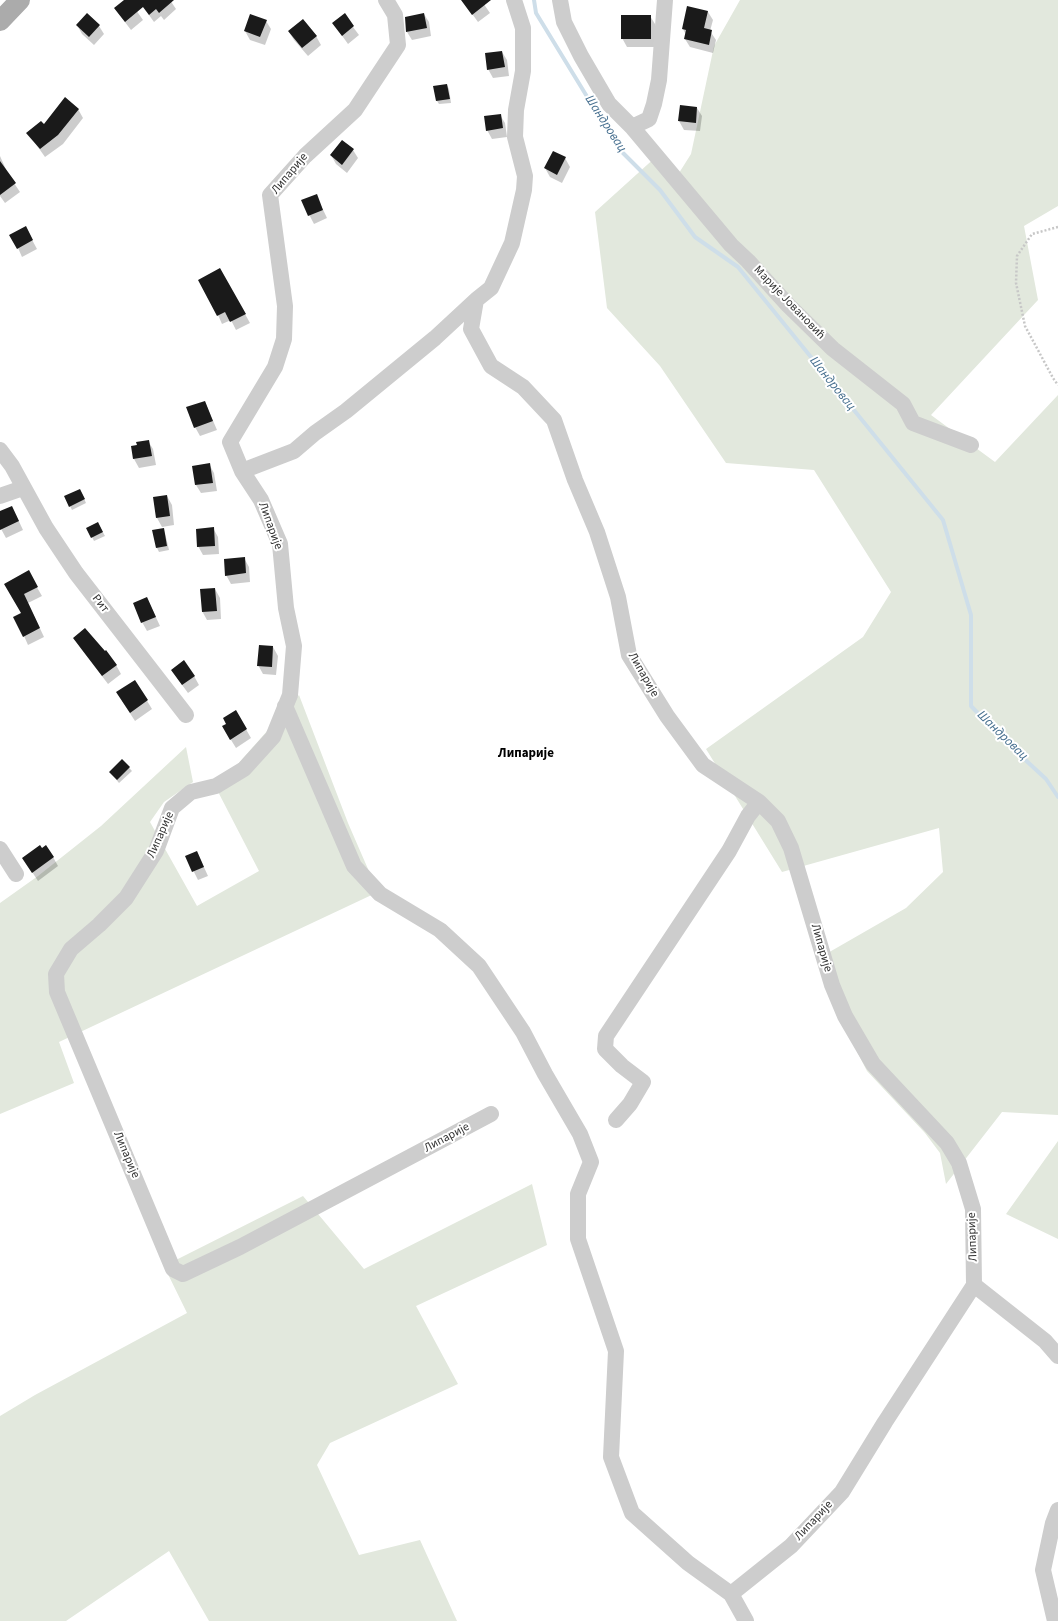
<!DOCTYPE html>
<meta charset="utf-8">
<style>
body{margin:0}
canvas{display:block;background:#fff}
</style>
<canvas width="1058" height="1621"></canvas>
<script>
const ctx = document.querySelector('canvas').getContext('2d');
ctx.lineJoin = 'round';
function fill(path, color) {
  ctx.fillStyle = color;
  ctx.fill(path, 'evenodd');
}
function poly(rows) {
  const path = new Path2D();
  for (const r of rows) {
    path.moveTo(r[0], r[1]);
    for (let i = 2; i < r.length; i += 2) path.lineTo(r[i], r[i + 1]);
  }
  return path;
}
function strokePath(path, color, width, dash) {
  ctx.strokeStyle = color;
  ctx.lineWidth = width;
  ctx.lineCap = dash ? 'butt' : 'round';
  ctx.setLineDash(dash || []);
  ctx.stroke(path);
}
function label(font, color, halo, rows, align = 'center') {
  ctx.font = font + ' "Source Sans 3",sans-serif';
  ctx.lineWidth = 4;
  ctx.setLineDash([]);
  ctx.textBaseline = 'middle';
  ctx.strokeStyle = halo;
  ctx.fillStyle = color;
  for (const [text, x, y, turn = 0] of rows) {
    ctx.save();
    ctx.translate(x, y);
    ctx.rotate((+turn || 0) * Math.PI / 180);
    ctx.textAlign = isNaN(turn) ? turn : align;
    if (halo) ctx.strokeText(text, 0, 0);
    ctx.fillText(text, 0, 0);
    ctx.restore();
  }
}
const green = poly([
 [740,0,1058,0,1058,206,1024,226,1038,300,931,415,995,462,1058,395,1058,1115,1002,1112,946,1184,940,1153,925,1133,867,1071,835,1009,819,958,906,908,943,872,939,828,782,872,706,749,863,637,891,592,814,470,726,463,660,366,607,308,595,212,658,155,679,173,691,154,714,46],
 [299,695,348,823,378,892,59,1042,74,1083,0,1114,0,903,38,876,101,826,186,747,193,782,164,802,150,822,197,906,259,871,214,784,229,774],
 [1058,1141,1058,1239,1006,1214],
 [532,1184,547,1245,416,1306,458,1384,330,1443,317,1465,359,1555,420,1540,457,1621,209,1621,169,1551,66,1621,0,1621,0,1416,35,1395,187,1313,164,1266,303,1196,364,1269]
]);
const shadow = poly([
 [126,0,129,0,143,20,131,30,115,9],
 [145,0,170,0,176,9,164,20,161,16,154,22,141,4],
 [462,0,481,0,490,13,478,22],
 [688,7,708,12,713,20,710,31,716,40,713,53,690,47,685,39,686,35,683,29],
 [424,14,429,22,431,36,412,40,407,32],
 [344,15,359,35,348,44,333,23],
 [650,16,655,24,655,47,627,47,622,38],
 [266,21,271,29,265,45,250,40,245,31],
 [77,25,99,26,104,34,94,45,82,34],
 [289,32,316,36,321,45,308,56,294,40],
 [502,52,507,60,509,76,493,78,488,69],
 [447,85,449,89,451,103,439,104,437,101],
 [697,108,702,116,700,131,684,130,679,121],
 [78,109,83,118,63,144,45,157,28,133],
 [500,115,505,123,507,137,492,139,487,130],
 [353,150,358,158,347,173,336,164,331,155],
 [0,156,8,174,20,192,5,203,0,196],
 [565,158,570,167,562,183,550,177,545,168],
 [316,195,327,218,314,224,302,201],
 [30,236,37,249,22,257,18,248],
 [220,269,250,323,236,330,231,320,222,324,218,315],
 [205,402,217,430,200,436,195,427],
 [148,441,153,449,156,465,139,468,134,459,132,447],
 [209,464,214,473,217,491,201,493,196,485,193,467],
 [82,494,86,503,72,510,70,506],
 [167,496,172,505,174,525,162,527,157,518,154,498],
 [0,512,16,515,23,530,6,538,0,527],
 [100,527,105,536,94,541,92,537],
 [213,528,218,537,219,554,203,555,198,546],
 [163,529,165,533,169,550,159,552,157,548,154,530],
 [244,558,249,567,250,582,231,584,226,575],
 [28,572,42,596,28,603,44,637,28,645,24,636,22,614,6,584],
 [215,589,220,598,221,619,207,620,202,611],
 [147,598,160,626,147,631,142,622],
 [79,646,116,665,121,674,108,684],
 [273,647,278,656,276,675,263,674,258,665],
 [194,676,199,685,188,693,177,678],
 [135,681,152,709,135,721,122,701],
 [236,712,251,738,236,748,223,727,228,724],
 [122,760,132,771,119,783,110,772],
 [42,849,53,857,58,866,38,881,23,858],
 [197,852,208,876,198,880,186,856]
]);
const stream = poly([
 [534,0,536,13,619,149,660,190,695,237,738,267,943,520,971,615,971,706,1007,743,1046,779,1058,797]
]);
const building = poly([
 [124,0,174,0,159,13,156,9,149,15,143,7,125,22,114,8],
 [461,0,491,0,472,15],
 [687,6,708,11,704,28,712,30,709,45,684,39,686,30,682,29],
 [87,13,100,25,89,37,76,25],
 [345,13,354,26,342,36,332,23],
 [424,13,427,28,406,32,405,17],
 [250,14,267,20,260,37,244,31],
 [621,15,651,15,651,39,621,39],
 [303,19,317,36,302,48,288,31],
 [502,51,505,67,487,70,485,53],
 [447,84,450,99,436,101,433,86],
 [65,97,79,109,58,135,40,149,26,133,41,121,44,124],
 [680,105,697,107,696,123,678,121],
 [501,114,503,128,486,131,484,116],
 [342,140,354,149,342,165,330,155],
 [553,151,566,157,557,175,544,168],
 [0,161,16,183,0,195],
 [317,194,323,210,308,216,301,200],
 [26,226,33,240,17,249,9,235],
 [220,268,246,314,230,322,225,312,217,316,198,280],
 [205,401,213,421,194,428,186,407],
 [149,440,152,456,133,459,131,446,137,445,136,442],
 [210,463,213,483,195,485,192,466],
 [80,489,85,499,69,507,64,496],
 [167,495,170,516,156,518,153,497],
 [12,506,19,521,0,530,0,511],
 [98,522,103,532,91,538,86,528],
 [214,527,215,546,197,547,196,529],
 [164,528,167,546,156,548,152,530],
 [245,557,246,573,225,576,224,559],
 [29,570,38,587,24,594,40,628,23,637,13,617,21,613,4,584],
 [215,588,217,611,202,612,200,589],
 [147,597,156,617,141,623,133,603],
 [85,628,105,651,106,650,117,665,102,676,73,638],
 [259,645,273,646,272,667,257,666],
 [184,660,195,676,182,685,171,670],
 [135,680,148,700,130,713,116,692],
 [236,710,247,729,230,740,222,726,226,724,223,718],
 [122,759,130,767,117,780,109,772],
 [40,845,42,848,46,845,54,857,32,873,22,858],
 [197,851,204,867,192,872,185,856]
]);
const path = poly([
 [1058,227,1032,234,1017,256,1016,283,1025,326,1053,378,1058,385]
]);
const minor = poly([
 [386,0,395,15,398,45,355,110,305,156,270,195,285,306,284,339,275,367,230,442,242,471,261,500,280,544,286,608,294,646,290,695,273,737,244,769,216,786,191,792,172,808,156,851,126,898,99,925,71,949,56,974,57,992,173,1269,183,1274,240,1247,491,1114],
 [514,0,523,28,523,71,516,110,515,137,525,176,524,190,512,243,491,288,476,300,471,329,491,366,523,387,554,420,575,480,597,532,618,597,629,655,667,716,703,765,759,802,778,821,791,848,832,985,845,1016,873,1064,947,1143,959,1163,973,1209,974,1285,885,1422,842,1492,791,1546,731,1594,746,1621],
 [560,0,564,22,581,56,609,104,632,127,649,119,654,104,659,80,665,0],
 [632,127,731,245,748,261,788,305,833,349,903,404,913,423,971,445],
 [0,450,12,466,46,528,76,573,186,715],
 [242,471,294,451,315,433,346,411,435,338,476,300],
 [0,496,23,488],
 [285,706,354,866,380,894,440,930,479,966,523,1032,545,1074,580,1134,591,1162,578,1194,578,1239,616,1351,611,1457,632,1513,688,1563,731,1594],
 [0,849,16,874],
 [616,1120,630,1104,643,1082,622,1066,605,1049,606,1036,729,851,748,816,759,802],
 [974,1285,1045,1341,1058,1356],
 [1055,1621,1043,1570,1053,1523,1058,1510]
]);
const major = poly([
 [0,21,20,0]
]);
const streetNames = [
 ["Липарије",290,174,-50],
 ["Марије Јовановић",789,303,46],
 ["Липарије",270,526,70],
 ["Рит",100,604,52],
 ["Липарије",643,675,60],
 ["Липарије",161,835,-66],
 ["Липарије",821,948,74],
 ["Липарије",447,1138,-28],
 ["Липарије",126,1155,67],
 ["Липарије",973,1237,-92],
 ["Липарије",814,1521,-47]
];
const waterNames = [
 ["Шандровац",605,124,57],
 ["Шандровац",832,384,51],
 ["Шандровац",1002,736,44]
];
const neighbourhoodNames = [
 ["Липарије",526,754]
];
fill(green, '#e2e8dd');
fill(shadow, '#0003');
strokePath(stream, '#cedee9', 4);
fill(building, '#1a1a1a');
strokePath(path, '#c7c7c7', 2.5, [2, 2]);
strokePath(minor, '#cdcdcd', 16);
strokePath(major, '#ababab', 20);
label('12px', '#333', '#fff', streetNames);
label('italic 13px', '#466f8f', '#fff', waterNames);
label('bold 13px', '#000', '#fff', neighbourhoodNames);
</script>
